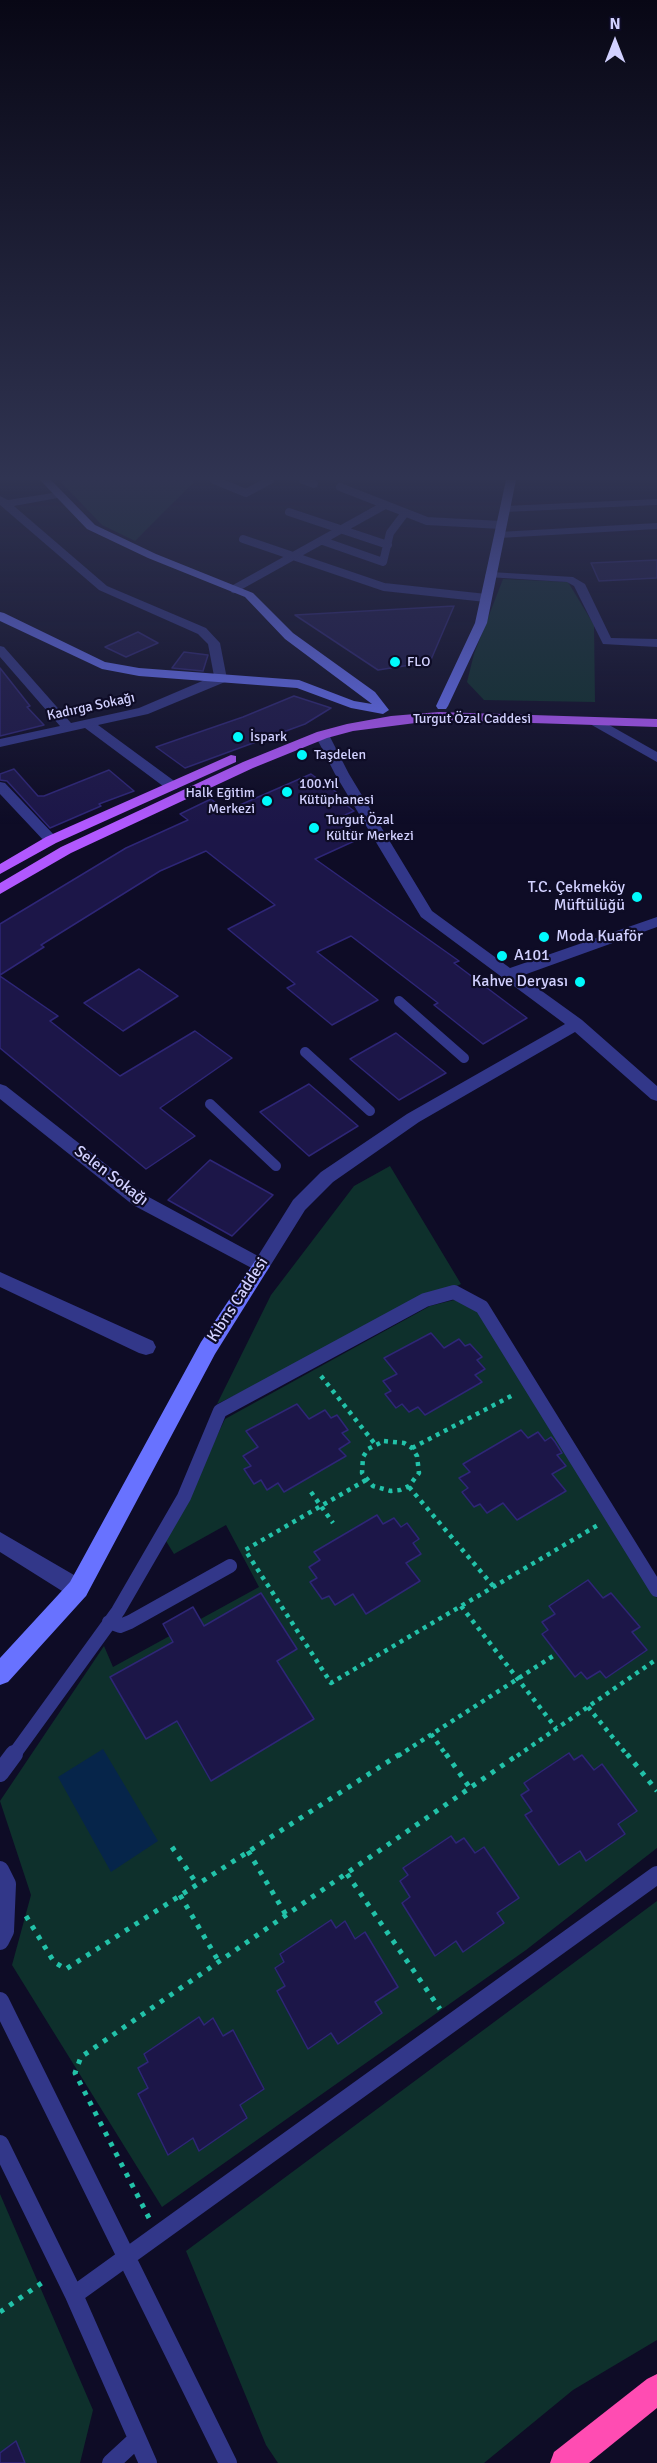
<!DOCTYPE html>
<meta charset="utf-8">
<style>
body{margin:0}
#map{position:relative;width:657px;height:2463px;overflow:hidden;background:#0e0c26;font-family:Signika,sans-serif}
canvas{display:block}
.north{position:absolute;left:585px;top:12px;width:60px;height:60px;-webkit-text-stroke:4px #0e0c26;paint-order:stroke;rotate:0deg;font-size:16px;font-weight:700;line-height:24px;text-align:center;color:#d2d1ff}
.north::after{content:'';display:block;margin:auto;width:21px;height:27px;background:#d2d1ff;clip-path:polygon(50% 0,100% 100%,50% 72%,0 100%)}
</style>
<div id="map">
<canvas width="657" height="2463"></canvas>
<div class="north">N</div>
</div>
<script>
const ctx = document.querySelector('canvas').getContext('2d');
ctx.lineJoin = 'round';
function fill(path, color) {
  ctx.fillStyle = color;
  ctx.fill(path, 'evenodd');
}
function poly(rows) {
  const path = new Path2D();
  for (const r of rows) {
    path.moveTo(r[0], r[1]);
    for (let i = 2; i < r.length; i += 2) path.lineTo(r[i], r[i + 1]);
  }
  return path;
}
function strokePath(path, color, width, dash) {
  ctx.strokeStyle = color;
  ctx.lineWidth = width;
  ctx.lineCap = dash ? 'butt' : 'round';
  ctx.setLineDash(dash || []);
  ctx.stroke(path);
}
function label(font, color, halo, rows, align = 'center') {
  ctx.font = font + ' Signika,sans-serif';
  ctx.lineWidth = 4.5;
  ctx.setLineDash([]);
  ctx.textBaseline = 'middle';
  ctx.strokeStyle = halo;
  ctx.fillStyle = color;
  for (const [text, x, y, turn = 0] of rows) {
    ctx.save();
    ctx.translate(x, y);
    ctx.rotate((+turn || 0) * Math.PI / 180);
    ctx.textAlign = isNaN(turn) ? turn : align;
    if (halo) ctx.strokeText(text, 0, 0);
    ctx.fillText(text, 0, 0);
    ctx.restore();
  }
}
const green = poly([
 [65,480,189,480,194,482,135,541,102,525,61,482],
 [503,579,568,582,594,625,595,702,484,700,467,682,474,654],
 [390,1166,461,1284,217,1404,271,1295,354,1186],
 [454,1300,478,1309,657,1598,657,1848,526,1950,162,2207,12,1965,31,1895,0,1801,104,1646,113,1667,259,1587,226,1525,174,1554,166,1541,225,1419,430,1306],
 [657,1901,657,2340,573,2390,484,2463,278,2463,266,2445,186,2251],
 [0,2194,93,2410,80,2463,0,2463]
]);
const water = poly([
 [103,1749,158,1841,111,1872,58,1777]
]);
const building = poly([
 [657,560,657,578,599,581,591,563,657,560],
 [454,606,430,662,378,670,295,615,454,606],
 [138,632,158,643,126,657,105,647,138,632],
 [184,652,208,655,203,671,172,668,184,652],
 [0,668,30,706,27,707,44,725,0,736,0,668],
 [294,696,331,708,305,724,185,768,156,747,243,717,294,696],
 [14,769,38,796,44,796,109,770,134,791,99,804,101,806,50,828,7,781,0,780,0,774,14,769],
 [311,774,339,794,335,796,354,811,336,819,361,838,315,859,459,961,454,963,527,1018,483,1044,434,1005,438,1003,351,936,317,952,378,1000,332,1025,287,988,295,984,228,929,275,905,206,851,160,871,41,945,44,947,0,975,0,924,126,848,188,820,180,814,211,799,226,811,311,774],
 [139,969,178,996,123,1031,84,1003,139,969],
 [0,976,58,1016,50,1021,120,1076,195,1031,232,1058,160,1108,195,1136,146,1169,0,1048,0,976],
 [396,1033,446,1073,399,1100,350,1059,396,1033],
 [309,1084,358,1126,309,1156,260,1112,309,1084],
 [210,1160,273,1195,232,1236,168,1200,210,1160],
 [431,1333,444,1348,459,1339,465,1346,470,1344,482,1357,477,1360,485,1369,475,1375,482,1382,425,1415,418,1407,409,1412,402,1404,396,1408,385,1394,391,1391,383,1381,397,1374,384,1358,431,1333],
 [297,1404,309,1419,325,1410,331,1418,337,1415,348,1430,342,1433,350,1442,339,1449,346,1456,284,1492,278,1483,267,1490,261,1480,254,1484,244,1469,251,1466,243,1456,258,1447,246,1431,297,1404],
 [521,1430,528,1438,538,1432,545,1441,551,1437,555,1442,562,1453,557,1455,566,1466,552,1474,566,1491,517,1520,503,1503,487,1513,480,1504,474,1507,462,1492,468,1488,459,1478,470,1472,463,1464,521,1430],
 [377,1515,383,1524,394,1518,401,1527,407,1523,419,1539,413,1543,421,1554,406,1563,420,1581,366,1614,353,1594,335,1605,329,1596,322,1599,310,1582,317,1578,309,1567,320,1560,314,1552,377,1515],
 [588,1580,603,1598,611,1593,640,1627,632,1632,647,1650,606,1678,600,1671,587,1679,581,1672,575,1677,542,1634,548,1630,542,1622,555,1614,549,1606,588,1580],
 [261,1593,297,1649,277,1661,314,1719,211,1781,177,1721,146,1739,110,1677,173,1642,163,1624,193,1607,204,1626,261,1593],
 [569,1753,574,1760,582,1755,594,1770,602,1764,637,1811,618,1824,625,1834,586,1861,580,1851,559,1865,525,1815,532,1811,521,1795,529,1790,524,1783,569,1753],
 [451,1836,456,1843,464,1838,475,1853,484,1847,519,1898,497,1913,504,1923,463,1952,456,1941,435,1956,402,1903,410,1897,400,1881,408,1875,403,1868,451,1836],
 [331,1920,336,1928,345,1921,355,1939,365,1932,398,1987,375,2002,382,2013,338,2044,331,2033,308,2049,277,1991,285,1986,275,1968,284,1962,280,1954,331,1920],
 [199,2017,204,2025,213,2018,223,2036,233,2030,264,2089,240,2105,247,2118,199,2151,193,2138,168,2155,138,2094,148,2088,138,2068,148,2062,144,2054,199,2017],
 [16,2441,25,2463,0,2463,0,2453,16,2441]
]);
const pathFar1 = poly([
 [321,1376,375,1444],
 [384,1441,404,1443,412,1448,417,1456,419,1473,409,1486,400,1490,391,1491,373,1486,362,1473,363,1457,368,1449,384,1441],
 [412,1448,515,1394],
 [366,1480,245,1550,331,1683,598,1525],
 [409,1487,494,1587],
 [311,1492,333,1523],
 [461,1606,556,1728],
 [588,1707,628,1756],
 [431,1734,447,1756],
 [398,1756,553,1656],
 [517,1756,657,1659]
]);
const path = poly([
 [446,1754,470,1788],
 [627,1754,657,1791],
 [172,1847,197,1884],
 [248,1851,286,1915],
 [347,1874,440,2009],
 [180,1895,219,1962],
 [26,1916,54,1962,66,1969,400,1754],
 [149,2218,75,2073,81,2057,519,1754],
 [0,2312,46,2280]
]);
const laneFar3 = poly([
 [214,480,246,493,270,480],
 [303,480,314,484],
 [340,487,427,521,501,525],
 [289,512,388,545],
 [243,539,384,587,486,598],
 [323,541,383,562,390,533,405,513],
 [234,589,385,505]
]);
const laneFar2 = poly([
 [399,1001,464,1058],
 [305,1052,370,1111],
 [210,1104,276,1166]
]);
const laneFar1 = poly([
 [109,1622,120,1626,130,1622,230,1566],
 [13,1756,118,1611,184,1497,220,1411,425,1300,454,1292,482,1307,657,1590]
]);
const lane = poly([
 [0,1773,14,1754],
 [0,1870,7,1884,5,1931,0,1941],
 [0,2001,228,2463],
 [0,2144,74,2295,148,2463],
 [74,2295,657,1875],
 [111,2463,137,2439]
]);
const street = poly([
 [59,492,64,495,63,497,14,506,107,586,206,628,220,643,227,679,225,682,148,714,98,725,177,783,177,789,167,789,85,728,0,747,0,739,60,726,0,657,0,646,4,647,71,723,139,708,214,676,208,644,198,634,99,590,0,505,0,496,8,500,59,492],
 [657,499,657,505,505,512,500,509,505,506,657,499],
 [657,523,657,529,499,538,494,535,499,532,657,523],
 [491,572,573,577,585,584,611,638,657,639,657,647,603,644,574,586,567,582,487,577,485,575,491,572],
 [595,717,657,752,657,762,590,724,590,718,595,717],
 [322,731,329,735,349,774,432,911,510,968,657,917,657,927,521,976,582,1020,657,1086,657,1101,651,1099,575,1032,419,1122,333,1182,305,1210,267,1271,261,1273,133,1205,0,1099,0,1084,6,1086,145,1195,258,1256,293,1200,321,1172,407,1114,565,1024,421,917,335,774,315,735,322,731],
 [0,782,5,783,56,837,56,843,46,843,0,794,0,782],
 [0,1272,153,1341,156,1347,153,1353,146,1355,139,1353,0,1287,0,1272],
 [0,1532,86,1582,89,1589,86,1596,78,1599,70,1596,0,1552,0,1532]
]);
const secondary = poly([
 [40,480,51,480,95,525,156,554,253,593,293,633,375,692,389,710,383,714,351,708,297,688,139,676,102,669,0,621,0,612,4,613,105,662,139,668,299,680,354,701,372,704,285,639,245,597,148,558,87,529,40,480],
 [506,480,516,480,487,623,448,706,446,709,438,709,436,706,475,623,506,480],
 [261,1259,267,1261,270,1266,215,1354,86,1596,8,1682,0,1685,0,1658,70,1582,201,1342,255,1261,261,1259]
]);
const primary = poly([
 [439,712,657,719,657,727,439,720,353,731,327,738,253,768,71,853,0,894,0,883,61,847,243,762,317,732,347,724,391,716,439,712],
 [231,755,236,756,236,762,56,843,0,874,0,864,46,837,231,755]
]);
const highway = poly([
 [657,2374,657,2408,589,2463,550,2463,554,2452,647,2379,657,2374]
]);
const markers = [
 [395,662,6,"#00fafc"],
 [238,737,6,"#00fafc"],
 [302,755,6,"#00fafc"],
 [287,792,6,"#00fafc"],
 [267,801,6,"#00fafc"],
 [314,828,6,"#00fafc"],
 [637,897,6,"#00fafc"],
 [544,937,6,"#00fafc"],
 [502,956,6,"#00fafc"],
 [580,982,6,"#00fafc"]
];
const farPoinames = [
 ["FLO",407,662],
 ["İspark",250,737],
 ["Taşdelen",314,755],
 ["100.Yıl",299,784],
 ["Kütüphanesi",299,800],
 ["Halk Eğitim",255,793,"right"],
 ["Merkezi",255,809,"right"],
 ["Turgut Özal",326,820],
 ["Kültür Merkezi",326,836]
];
const farStreetnames = [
 ["Kadırga Sokağı",91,707,-12],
 ["Turgut Özal Caddesi",472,719]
];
const poiNames = [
 ["T.C. Çekmeköy",625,888],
 ["Müftülüğü",625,906],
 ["Moda Kuaför",556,937,"left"],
 ["A101",514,956,"left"],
 ["Kahve Deryası",568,982]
];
const streetNames = [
 ["Selen Sokağı",111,1176,37],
 ["Kıbrıs Caddesi",238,1300,-57]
];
fill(green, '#0e302c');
fill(water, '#06254a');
fill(building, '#1c1648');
strokePath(building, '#2e2677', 1.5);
strokePath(pathFar1, '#22c2a9', 4.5, [4, 5]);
strokePath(path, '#22c2a9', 5, [4.5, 7]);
strokePath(laneFar3, '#323789', 8);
strokePath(laneFar2, '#323789', 10);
strokePath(laneFar1, '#323789', 14);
strokePath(lane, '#323789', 18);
fill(street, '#323789');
fill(secondary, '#6872ff');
fill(primary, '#b158ff');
fill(highway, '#ff4cb2');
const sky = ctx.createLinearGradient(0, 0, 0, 825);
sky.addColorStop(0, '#080715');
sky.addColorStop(0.58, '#303452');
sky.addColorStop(1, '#30345200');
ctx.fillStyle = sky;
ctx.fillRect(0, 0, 657, 825);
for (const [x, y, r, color] of markers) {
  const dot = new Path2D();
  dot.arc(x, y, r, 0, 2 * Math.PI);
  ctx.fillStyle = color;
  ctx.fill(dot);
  strokePath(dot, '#0e0c26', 2);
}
label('14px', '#d2d1ff', '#0e0c26', farPoinames, 'left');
label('14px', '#d2d1ff', '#0e0c26', farStreetnames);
label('16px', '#d2d1ff', '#0e0c26', poiNames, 'right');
label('16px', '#d2d1ff', '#0e0c26', streetNames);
</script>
